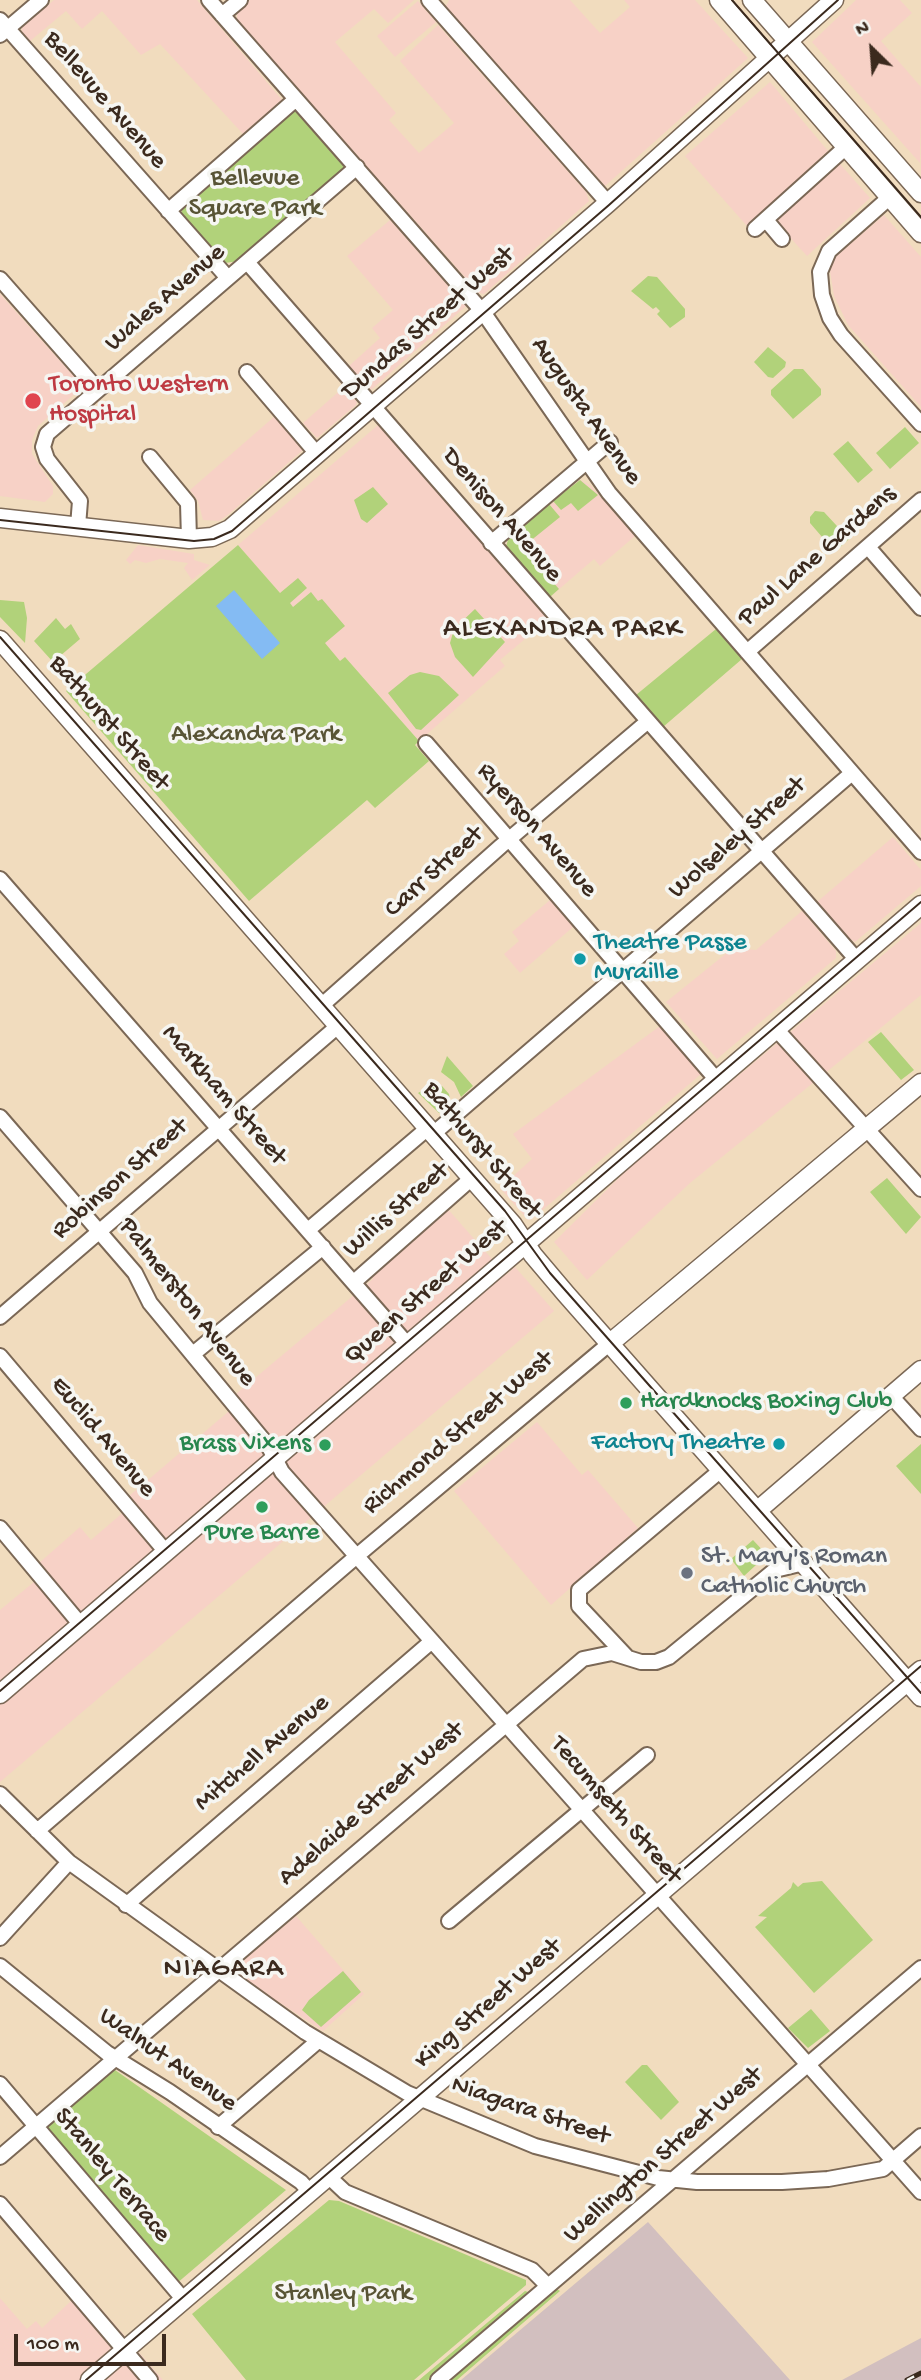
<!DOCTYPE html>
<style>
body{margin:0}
#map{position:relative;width:921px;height:2380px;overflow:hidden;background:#f1dcbe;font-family:"Gochi Hand",sans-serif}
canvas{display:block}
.north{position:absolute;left:837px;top:14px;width:70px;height:70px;-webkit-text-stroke:5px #f6f6f2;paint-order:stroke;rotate:335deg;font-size:19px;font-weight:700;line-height:28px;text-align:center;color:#3b2a1e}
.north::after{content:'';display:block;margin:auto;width:24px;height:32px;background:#3b2a1e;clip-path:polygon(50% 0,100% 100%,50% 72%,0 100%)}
.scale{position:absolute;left:14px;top:2334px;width:152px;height:32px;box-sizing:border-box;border:4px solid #3b2a1e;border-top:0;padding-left:9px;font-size:21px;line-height:24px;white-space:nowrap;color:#3b2a1e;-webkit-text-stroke:5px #f6f6f2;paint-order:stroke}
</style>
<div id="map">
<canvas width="921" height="2380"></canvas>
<div class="north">N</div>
<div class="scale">100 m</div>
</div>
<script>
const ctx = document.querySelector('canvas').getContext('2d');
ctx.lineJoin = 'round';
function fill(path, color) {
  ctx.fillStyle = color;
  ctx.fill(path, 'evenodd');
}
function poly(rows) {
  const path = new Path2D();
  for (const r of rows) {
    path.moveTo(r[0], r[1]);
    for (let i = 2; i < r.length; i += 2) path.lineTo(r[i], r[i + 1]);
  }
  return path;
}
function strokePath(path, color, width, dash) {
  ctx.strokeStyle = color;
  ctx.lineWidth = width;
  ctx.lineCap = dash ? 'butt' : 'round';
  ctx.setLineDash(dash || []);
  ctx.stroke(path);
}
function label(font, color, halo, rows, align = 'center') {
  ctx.font = font + ' "Gochi Hand",sans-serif';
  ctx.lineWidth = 7;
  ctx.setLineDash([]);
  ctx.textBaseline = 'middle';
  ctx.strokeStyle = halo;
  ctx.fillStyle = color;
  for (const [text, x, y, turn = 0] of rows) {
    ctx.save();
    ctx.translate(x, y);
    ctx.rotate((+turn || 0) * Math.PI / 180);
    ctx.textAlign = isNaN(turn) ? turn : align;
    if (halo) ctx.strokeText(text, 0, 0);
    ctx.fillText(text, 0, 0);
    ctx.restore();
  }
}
const built = poly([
 [54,0,197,0,282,100,243,134,160,44,141,55,102,11,82,29,66,11,30,41,22,33,22,27],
 [250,0,414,0,388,23,374,9,335,42,396,113,389,120,419,153,454,123,400,61,438,25,586,192,589,201,484,294,479,293,237,20,237,11],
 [449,0,570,0,600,33,630,7,624,0,695,0,748,58,605,186,445,8],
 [856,0,900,0,912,13,881,41,921,87,920,163,812,42],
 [418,1,436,22,395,57,377,36],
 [770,82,828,151,747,226,685,156],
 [840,164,870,198,807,256,774,220],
 [884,215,921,257,921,407,848,325,834,296,830,271,833,259],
 [390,220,466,306,371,390,349,366,380,338,372,328,393,310,347,256],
 [0,294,79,382,78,391,38,426,32,440,32,454,53,486,53,494,45,502,0,496],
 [344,387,357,402,356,405,317,438,303,423],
 [275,416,303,450,229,514,219,521,203,520,198,501,190,490],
 [378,425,550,618,500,660,505,666,419,741,345,657,340,661,238,545],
 [580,480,590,485,635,536,600,566,594,559,550,597,507,548,506,543],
 [138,545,194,554,194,560,210,565,192,580,184,568,188,563,160,559,146,563,135,560,130,564,126,560],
 [893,837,921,870,921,886,855,942,847,937,817,902],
 [550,900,573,927,520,973,504,954,519,941,512,932],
 [802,911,836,951,836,958,717,1059,666,1002,733,948,756,950],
 [921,923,921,995,690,1183,587,1280,554,1242,635,1162],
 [660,1026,701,1074,532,1219,528,1220,500,1188,532,1159,513,1134],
 [446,1207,506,1275,515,1267,554,1311,0,1782,0,1610,46,1572,39,1563,80,1527,91,1540,134,1503,129,1496,241,1401,236,1394,373,1279,369,1274],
 [537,1422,582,1475,588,1470,638,1528,551,1605,454,1491],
 [296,1916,364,1994,323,2031,242,1978,237,1971,240,1963],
 [84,2289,163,2380,0,2380,0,2298,27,2329,36,2321,42,2328]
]);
const industrial = poly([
 [648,2222,790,2380,461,2380],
 [921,2338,921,2380,842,2380]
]);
const green = poly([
 [289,112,296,112,345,168,239,261,225,263,182,214,181,207],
 [648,276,657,277,685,309,685,317,670,328,657,314,660,311,656,307,653,309,631,291],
 [768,347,786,362,785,367,773,378,768,377,754,362],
 [794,369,803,369,821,389,821,395,793,419,771,395,771,390],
 [905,427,919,443,890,469,876,453],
 [848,441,873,470,858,483,833,454],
 [580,480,598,495,578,511,571,503,561,510,553,501],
 [373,487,388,504,367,523,361,519,354,500],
 [549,504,560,517,529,542,527,548,548,570,545,573,559,589,550,597,506,546,508,540],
 [815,511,824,512,849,539,835,552,810,523,810,517],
 [238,545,280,593,298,578,307,588,290,603,293,607,311,592,318,601,322,599,345,626,325,643,340,661,345,657,419,741,415,745,429,761,375,808,367,800,249,901,66,691],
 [0,600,24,602,27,618,25,643,0,617],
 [475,609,505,642,473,677,455,657,450,643,454,629],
 [56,618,65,629,71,624,80,639,53,662,34,641],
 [716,629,742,659,663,727,636,695],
 [420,672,439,676,459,695,421,730,416,729,388,693,410,675],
 [881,1032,914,1070,901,1080,868,1042],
 [447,1056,473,1086,461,1097,454,1082,441,1072],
 [432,1085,442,1086,449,1094,451,1105,439,1113,418,1093],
 [887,1178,921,1217,906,1234,870,1192],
 [921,1444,921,1494,896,1466],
 [753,1540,767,1555,744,1576,731,1559],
 [822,1881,873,1940,814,1993,755,1927,767,1917,758,1916,791,1888,793,1882,798,1887,803,1883],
 [343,1971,361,1992,321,2027,302,2010,309,2000],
 [811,2009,830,2031,808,2048,788,2028],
 [642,2065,647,2065,679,2102,661,2120,625,2082],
 [115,2070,286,2190,176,2284,43,2130],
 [329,2200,339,2201,526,2280,526,2285,414,2380,246,2380,192,2314],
 [557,2289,560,2291,457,2380,451,2380],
 [525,2291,531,2293,428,2380,419,2380]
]);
const water = poly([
 [234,590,280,643,262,659,216,606]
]);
const minor = poly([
 [209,0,483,312,609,493,921,852],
 [429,0,608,203],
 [222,15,240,0],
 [0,20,228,278],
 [0,35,41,0],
 [890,197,829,251,820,272,822,295,830,318,841,335,921,424],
 [168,211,296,99],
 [766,220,782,239],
 [755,229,846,147],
 [247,262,857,960],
 [0,279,98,390],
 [247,372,318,455],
 [150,457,188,503,189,539],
 [78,526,80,501,47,459,43,447,47,434,357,167],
 [491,543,610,442],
 [868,547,921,608],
 [747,652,921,500],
 [426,743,716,1079],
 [0,879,408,1345],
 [321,1006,501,846,647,722],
 [776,1029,921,1189],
 [0,1117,135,1273,150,1303,269,1447,282,1472,921,2192],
 [433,1134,852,773],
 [308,1230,428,1128],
 [354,1282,472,1178],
 [0,1317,338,1026],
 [193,1354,323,1247],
 [0,1356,166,1552],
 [891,1396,921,1429],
 [0,1528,81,1625],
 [626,1656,579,1606,579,1590,721,1470],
 [0,1794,69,1862,305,2032,407,2093,535,2146,658,2178,697,2182,782,2182,828,2179,883,2169,921,2136],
 [37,1831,365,1549,609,1344],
 [126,1905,432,1641],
 [449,1921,647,1755],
 [0,1938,69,1862],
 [0,1966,107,2053,170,2092,301,2182,310,2192],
 [0,2084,184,2300],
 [218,2127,318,2041],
 [0,2157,583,1659,612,1653,641,1662,656,1662,669,1657,775,1570,804,1563],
 [328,2176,345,2192,532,2270,548,2286],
 [0,2204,150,2380],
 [438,2380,921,1968]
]);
const major = poly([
 [719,0,921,233],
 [752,0,921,193],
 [0,518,189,539,212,537,230,529,608,203,834,0],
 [0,640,513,1225,533,1255,566,1294,921,1697],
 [609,1344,921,1083],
 [757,1511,921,1370],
 [0,1694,921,905],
 [90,2380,921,1670]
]);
const tram = poly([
 [732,0,921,217],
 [0,520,194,541,214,539,232,531,609,205,838,0],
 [0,637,505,1211,550,1273,921,1693],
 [0,1691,921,902],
 [86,2380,921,1666]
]);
const rail = poly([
 [907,2380,921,2373]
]);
const markers = [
 [33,401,9,"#e0444e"],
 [580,959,7,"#0f9aa8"],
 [626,1403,7,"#2e9e5b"],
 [779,1444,7,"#0f9aa8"],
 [325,1445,7,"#2e9e5b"],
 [262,1507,7,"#2e9e5b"],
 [687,1573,7,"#6b7280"]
];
const streetNames = [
 ["Bellevue Avenue",104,101,49],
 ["Wales Avenue",166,299,-41],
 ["Dundas Street West",429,324,-41],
 ["Augusta Avenue",585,412,55],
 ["Denison Avenue",501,516,49],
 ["Paul Lane Gardens",818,557,-41],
 ["Bathurst Street",108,724,49],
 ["Ryerson Avenue",536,831,49],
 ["Wolseley Street",738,839,-41],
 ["Carr Street",435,873,-42],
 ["Markham Street",223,1096,49],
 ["Bathurst Street",481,1151,50],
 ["Robinson Street",121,1180,-41],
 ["Willis Street",397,1211,-41],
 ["Queen Street West",427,1293,-41],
 ["Palmerston Avenue",186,1303,52],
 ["Richmond Street West",459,1434,-40],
 ["Euclid Avenue",102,1438,50],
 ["Mitchell Avenue",263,1754,-40],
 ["Adelaide Street West",372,1805,-41],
 ["Tecumseth Street",615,1811,49],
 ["King Street West",489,2005,-41],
 ["Walnut Avenue",167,2061,35],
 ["Niagara Street",530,2112,19],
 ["Wellington Street West",664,2156,-41],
 ["Stanley Terrace",111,2176,50]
];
const parkNames = [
 ["Bellevue",255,180],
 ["Square Park",255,210],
 ["Alexandra Park",256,736],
 ["Stanley Park",343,2295]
];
const healthNames = [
 ["Toronto Western",49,386],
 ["Hospital",49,416]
];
const cultureNames = [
 ["Theatre Passe",594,944],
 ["Muraille",594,974],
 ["Factory Theatre",765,1444,"right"]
];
const leisureNames = [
 ["Hardknocks Boxing Club",640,1403],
 ["Brass Vixens",311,1445,"right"],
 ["Pure Barre",262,1534,"center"]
];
const worshipNames = [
 ["St. Mary's Roman",701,1558],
 ["Catholic Church",701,1588]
];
const neighbourhoodNames = [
 ["ALEXANDRA PARK",563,631],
 ["NIAGARA",224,1971]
];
fill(built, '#f7d1c6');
fill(industrial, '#d2bfbf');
fill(green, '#b1d27a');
fill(water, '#84bbf3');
strokePath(minor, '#7b6856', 18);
strokePath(major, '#7b6856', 21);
strokePath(minor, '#fff', 14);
strokePath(major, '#fff', 18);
strokePath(tram, '#3b2a1e', 2);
strokePath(rail, '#3b2a1e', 5);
strokePath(rail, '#f6f6f2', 2.5, [8]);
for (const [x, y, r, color] of markers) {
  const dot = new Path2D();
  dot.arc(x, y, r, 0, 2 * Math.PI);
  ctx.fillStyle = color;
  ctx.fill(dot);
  strokePath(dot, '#f6f6f2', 2.5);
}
label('26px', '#3b2a1e', '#f6f6f2', streetNames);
label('26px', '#585435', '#f6f6f2', parkNames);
label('26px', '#be3a42', '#f6f6f2', healthNames, 'left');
label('26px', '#0d838f', '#f6f6f2', cultureNames, 'left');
label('26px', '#27864d', '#f6f6f2', leisureNames, 'left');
label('26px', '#5b616d', '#f6f6f2', worshipNames, 'left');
ctx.letterSpacing = '2px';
label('28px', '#3b2a1e', '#f6f6f2', neighbourhoodNames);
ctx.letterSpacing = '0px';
</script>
